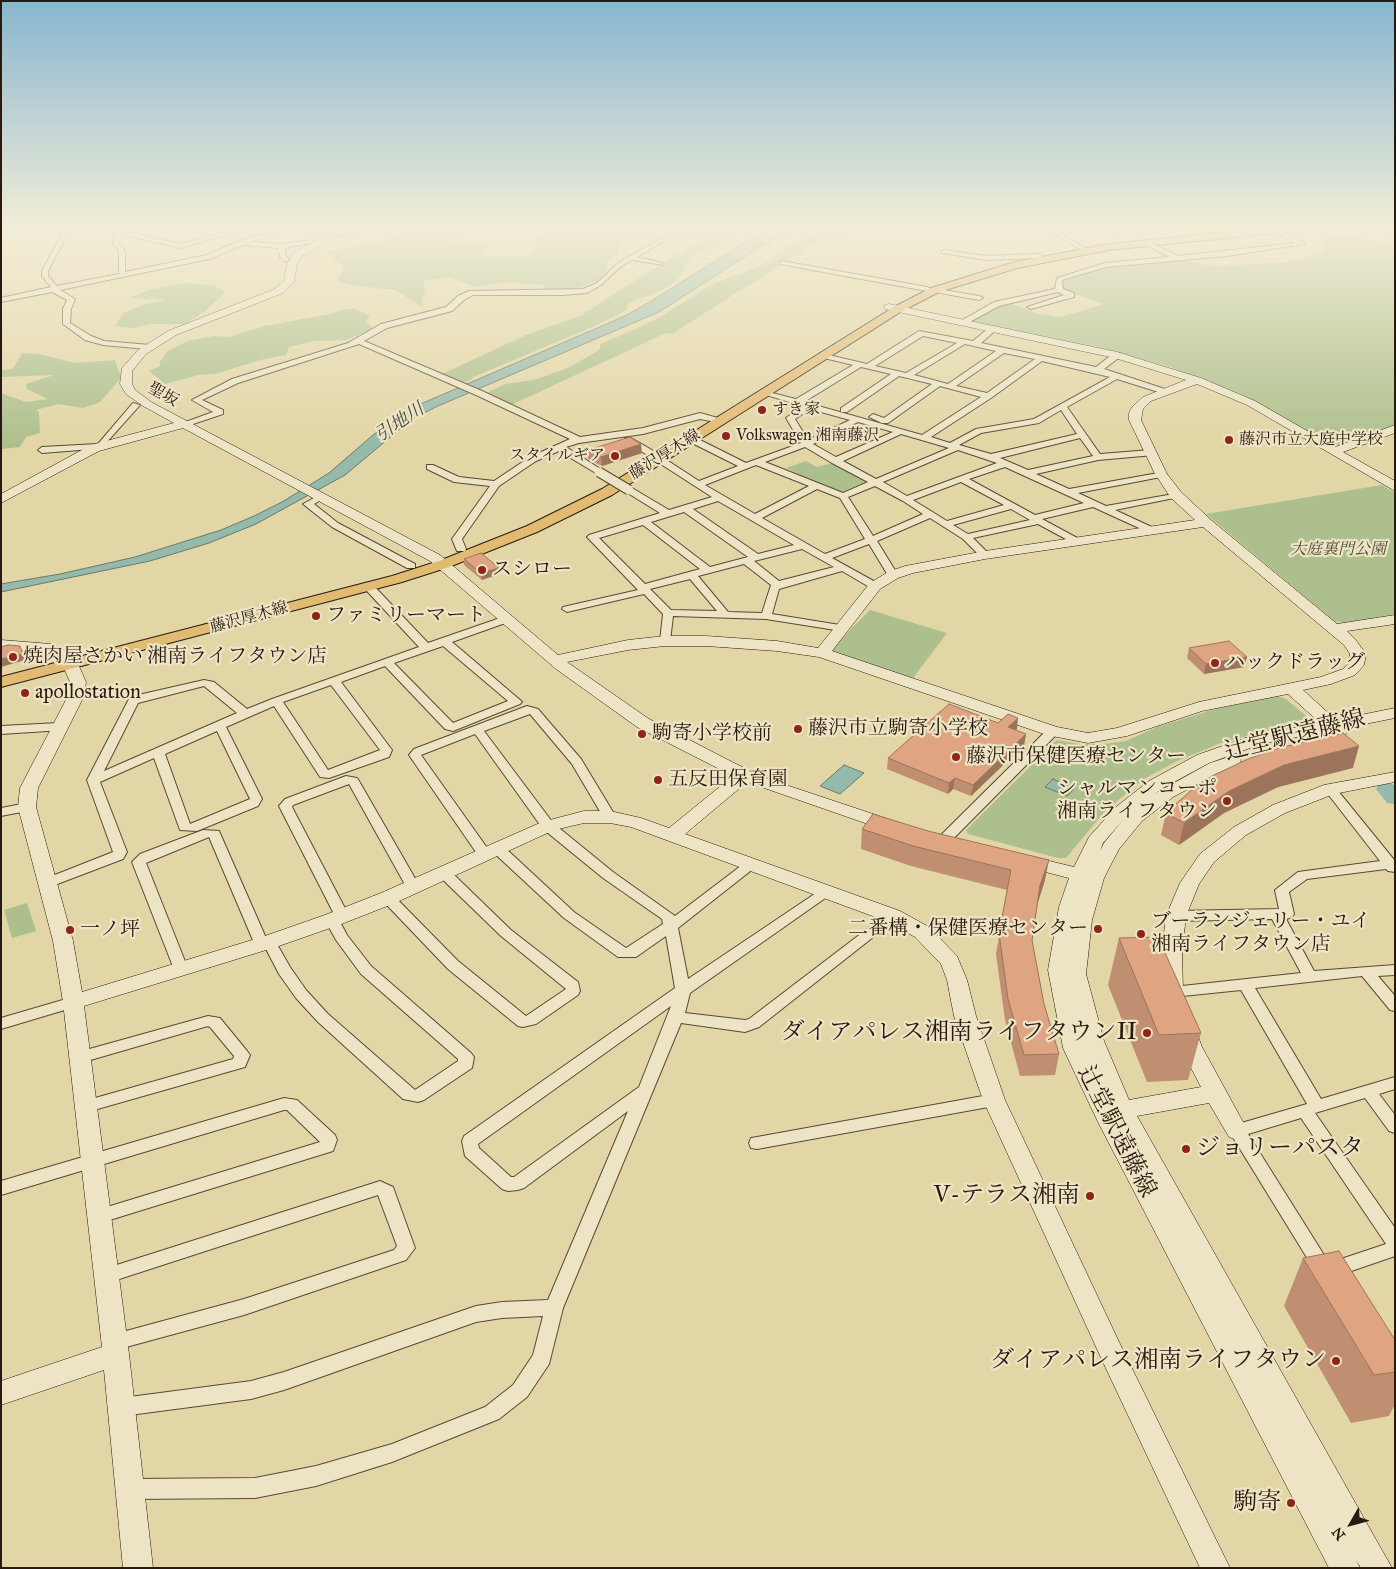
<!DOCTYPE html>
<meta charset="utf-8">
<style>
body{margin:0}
#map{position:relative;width:1396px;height:1569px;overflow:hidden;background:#e3d6a6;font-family:"IM FELL Great Primer",serif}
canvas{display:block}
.frame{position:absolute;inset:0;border:2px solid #281a0f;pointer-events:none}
.north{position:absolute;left:1326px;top:1499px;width:50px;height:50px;-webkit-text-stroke:4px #ede4c5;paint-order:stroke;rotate:232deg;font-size:14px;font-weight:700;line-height:20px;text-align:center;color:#281a0f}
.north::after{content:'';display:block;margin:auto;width:18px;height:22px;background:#281a0f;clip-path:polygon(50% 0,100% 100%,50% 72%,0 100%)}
</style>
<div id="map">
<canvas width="1396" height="1569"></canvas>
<div class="frame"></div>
<div class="north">N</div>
</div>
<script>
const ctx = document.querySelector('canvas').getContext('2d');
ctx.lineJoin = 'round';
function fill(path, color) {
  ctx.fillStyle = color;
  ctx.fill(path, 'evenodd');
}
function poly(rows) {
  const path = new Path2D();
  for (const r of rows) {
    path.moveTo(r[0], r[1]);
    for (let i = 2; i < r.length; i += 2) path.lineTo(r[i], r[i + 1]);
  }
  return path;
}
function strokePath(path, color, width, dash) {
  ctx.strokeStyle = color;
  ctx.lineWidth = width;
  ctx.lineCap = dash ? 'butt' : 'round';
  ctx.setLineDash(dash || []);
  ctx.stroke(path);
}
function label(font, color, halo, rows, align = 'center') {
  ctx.font = font + ' "IM FELL Great Primer","Noto Serif JP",serif';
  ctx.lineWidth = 4.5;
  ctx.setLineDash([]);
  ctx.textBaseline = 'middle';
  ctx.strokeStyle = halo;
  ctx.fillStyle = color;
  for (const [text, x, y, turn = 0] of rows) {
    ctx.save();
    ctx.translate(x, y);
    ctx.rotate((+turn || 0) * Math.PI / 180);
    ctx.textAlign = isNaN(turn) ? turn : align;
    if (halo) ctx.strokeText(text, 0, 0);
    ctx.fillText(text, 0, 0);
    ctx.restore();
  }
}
const green = poly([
 [419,226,482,226,454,239,453,242,488,245,483,255,495,257,529,256,537,239,554,226,668,226,639,239,629,238,618,245,619,253,606,262,606,272,598,280,567,292,548,291,543,285,506,282,476,287,449,277,424,281,425,292,421,302,424,308,395,290,351,285,338,281,338,277,345,269,332,256,325,252,392,239,390,235,420,230],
 [704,226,752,226,703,252,693,256,680,276,673,283,652,295,638,299,627,305,627,310,592,327,471,378,473,379,463,383,442,374,526,335,580,316,642,276,715,232,694,229],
 [835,226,881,226,848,233,813,244,672,334,666,333,511,405,486,393,505,384,534,380,570,367,599,350,601,344,655,320,715,283,761,266,791,244],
 [1094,226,1192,226,1112,234],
 [1395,232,1395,424,1385,430,1337,445,1331,444,1241,394,1171,367,1099,347,971,321,997,306,1009,303,1036,313,1060,317,1104,304,1063,290,1061,280,1109,265,1177,258,1209,266,1276,263,1297,260,1323,251,1324,238,1342,236,1388,242],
 [183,283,212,285,223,290,224,294,204,312,185,324,150,324,134,328,115,326,123,313,145,304,166,300,130,298,149,290],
 [343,309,356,309,368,315,370,317,366,320,372,329,346,340,313,341,289,347,286,355,260,360,215,374,199,375,165,384,149,371,160,366,160,362,167,351,188,341,214,336,228,337,265,326,335,313],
 [22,353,40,354,75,363,115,360,121,378,100,402,83,408,58,404,36,410,39,412,40,433,26,437,20,447,1,449,1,393,26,402,48,399,27,389,26,384,54,375,1,377,1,370,13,369],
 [806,461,817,467,832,463,865,479,866,481,842,492,820,485,786,468],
 [1382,485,1395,493,1395,614,1344,623,1334,621,1206,514],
 [870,610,947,633,913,678,835,654,831,649],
 [1277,696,1286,699,1310,719,1309,722,1258,733,1221,743,1177,761,1144,779,1106,810,1066,858,1058,858,968,834,966,830,1057,740,1079,744,1104,744,1126,741,1157,727,1215,709],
 [27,903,36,931,12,938,4,910]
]);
const water = poly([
 [779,226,802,226,760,247,659,312,438,406,412,419,345,475,256,524,209,543,150,561,1,592,1,584,60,574,135,557,221,530,254,516,282,502,329,473,373,435,416,406,625,316,650,302,742,244,764,231,779,226],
 [844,765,864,773,840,794,820,786,844,765],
 [1053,779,1074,789,1067,796,1045,787,1053,779]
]);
const river = poly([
 [1387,783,1395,785,1395,804,1387,803,1376,789,1379,784,1387,783]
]);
const street = poly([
 [66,226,72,226,48,271,48,276,57,286,119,274,119,251,113,244,115,233,91,226,102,226,181,244,245,226,255,226,181,248,121,234,119,244,125,251,125,272,207,255,239,241,288,226,298,226,250,242,281,244,313,240,316,242,285,248,286,256,289,260,286,262,280,257,278,248,244,245,209,259,60,290,75,299,71,309,70,323,91,336,104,341,150,345,150,349,147,349,103,345,85,340,63,324,63,309,67,300,52,292,1,302,1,298,51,287,42,276,42,271,66,226],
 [366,226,376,226,341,236,338,234,366,226],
 [579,226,606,226,603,228,582,228,579,226],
 [693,226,702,226,698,228,718,233,715,235,690,231,673,236,637,257,663,263,663,265,632,260,620,267,601,285,587,293,562,295,473,295,464,300,452,311,387,328,364,341,482,391,580,437,643,428,700,413,725,420,721,423,700,419,643,434,579,443,566,447,602,470,602,474,599,475,559,451,536,461,499,486,462,539,466,549,465,551,457,551,452,539,490,486,454,482,427,469,427,465,433,465,459,477,494,481,530,457,570,439,476,395,359,344,238,383,202,400,223,410,223,414,184,427,180,424,213,412,192,400,232,379,348,343,381,324,446,307,458,296,469,291,583,289,597,283,616,265,628,257,669,234,693,226],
 [1041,226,1048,226,1090,251,1085,252,1041,226],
 [1364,226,1395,228,1395,232,1367,228,1364,226],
 [1277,228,1305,244,1227,256,1106,267,1062,280,1063,289,1074,293,1074,297,1031,309,1027,307,1064,295,1058,292,999,306,966,324,959,322,994,302,1055,289,1057,278,1105,263,1170,257,1145,244,1145,242,1149,242,1178,256,1295,243,1275,231,1275,229,1277,228],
 [944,250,987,256,1039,254,1042,256,1039,258,987,260,942,253,942,251,944,250],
 [782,261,927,287,931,289,927,291,780,264,780,262,782,261],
 [932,288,979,296,983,298,979,300,935,292,932,292,932,288],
 [990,327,997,329,981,343,1096,367,1114,353,1120,353,1120,357,1104,369,1168,390,1168,394,1165,394,1117,379,1067,407,1100,454,1151,450,1155,453,1154,455,1098,460,1036,474,1069,489,1164,472,1164,476,1161,477,1078,493,1106,506,1179,493,1179,497,1115,510,1156,529,1156,533,1150,533,1093,507,1042,519,1081,540,1081,544,1075,544,1038,524,973,538,990,555,985,558,981,557,963,539,930,518,877,541,898,575,897,577,889,577,869,544,832,558,879,584,880,586,879,588,871,588,842,571,779,589,772,614,846,626,847,628,846,630,842,631,766,619,673,616,670,641,665,644,660,641,663,614,644,594,567,612,562,609,563,607,638,590,587,537,589,535,660,513,626,492,626,488,632,488,669,510,712,497,656,461,656,457,651,457,625,442,625,438,631,438,657,453,657,457,662,457,699,481,738,466,688,441,688,437,694,437,746,463,801,443,786,418,802,406,760,393,764,391,796,399,853,365,820,357,820,353,867,364,919,331,973,341,990,327],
 [923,336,957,343,906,373,875,366,923,336],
 [965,344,996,351,948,384,914,375,965,344],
 [1004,353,1035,359,987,393,956,386,1004,353],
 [1042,361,1110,377,1034,419,976,429,950,443,931,437,991,398,1042,361],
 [861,367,891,374,841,408,841,412,847,412,899,376,932,384,884,418,873,414,869,417,882,423,888,423,940,386,981,397,922,435,804,402,861,367],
 [810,409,850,420,808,440,795,419,810,409],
 [1061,410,1077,434,991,454,959,445,981,433,1039,423,1061,410],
 [858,422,893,432,836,457,813,444,858,422],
 [901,434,949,448,876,479,843,461,901,434],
 [1080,438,1093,456,1028,470,1000,458,1080,438],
 [805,447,832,463,868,482,843,493,765,462,805,447],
 [958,450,997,463,907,496,883,482,958,450],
 [756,465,809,486,755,514,705,485,756,465],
 [1005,467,1084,503,1035,515,969,479,1005,467],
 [961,482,1004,505,947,521,913,500,961,482],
 [875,486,903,501,923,514,873,536,848,497,875,486],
 [817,489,840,498,865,539,825,554,762,518,817,489],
 [718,501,794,545,758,554,693,509,718,501],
 [1011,509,1030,520,968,534,953,525,1011,509],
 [684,512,748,557,710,567,651,522,684,512],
 [643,525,700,569,645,584,599,538,643,525],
 [802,549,834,567,779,581,754,561,802,549],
 [744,564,771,585,762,613,728,612,698,576,744,564],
 [690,579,717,611,671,610,650,589,690,579],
 [133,403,140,405,106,443,105,448,42,453,38,450,42,447,98,444,133,403],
 [321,494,326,497,314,504,338,523,415,564,415,568,407,568,332,527,303,504,321,494],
 [369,584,373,585,428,643,503,617,511,617,512,619,511,621,452,642,520,700,522,702,520,704,453,731,445,729,385,666,341,682,392,750,389,757,329,778,320,777,274,706,226,727,262,799,258,806,197,831,180,830,154,758,100,782,127,852,123,859,52,886,42,886,40,883,42,880,113,852,87,780,129,699,134,696,204,680,214,682,247,709,272,699,419,647,365,589,364,587,365,585,369,584],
 [443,646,508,701,453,723,394,663,443,646],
 [331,685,380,750,328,770,283,702,331,685],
 [204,686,237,713,104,771,138,703,204,686],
 [217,731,250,799,190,824,165,754,217,731],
 [527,706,538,709,581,759,616,817,615,820,605,820,572,764,530,714,484,731,553,823,613,872,675,916,746,862,756,862,758,865,678,928,688,979,822,889,832,889,834,892,690,993,685,1013,745,1020,749,1019,888,913,893,911,898,913,900,916,759,1027,745,1032,681,1023,563,1308,549,1364,527,1397,499,1419,392,1462,316,1486,255,1498,130,1499,123,1496,120,1489,123,1482,130,1479,255,1478,316,1466,392,1444,485,1407,513,1385,533,1355,543,1316,502,1318,476,1322,284,1390,251,1399,122,1416,115,1413,112,1407,115,1401,122,1398,251,1381,284,1372,476,1306,502,1302,548,1300,628,1111,524,1188,518,1190,508,1191,502,1189,465,1156,462,1141,464,1136,675,988,666,936,636,957,618,957,564,918,493,852,491,849,493,846,503,846,574,912,626,948,663,924,662,919,603,878,543,829,475,734,421,755,490,852,492,855,490,858,480,858,409,755,414,749,527,706],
 [671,1006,639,1087,514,1177,511,1177,479,1148,478,1144,671,1006],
 [59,723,63,724,65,727,63,730,1,734,1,726,59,723],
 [1053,727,1059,731,1057,734,948,844,938,844,936,841,938,838,1049,728,1053,727],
 [346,776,357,778,359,781,420,887,418,890,408,890,349,784,293,805,292,807,349,916,347,919,339,920,347,935,371,966,471,1053,474,1057,472,1068,424,1100,418,1102,403,1099,318,1022,296,998,279,974,266,949,257,948,255,945,209,837,146,863,188,969,186,973,176,973,174,969,132,862,140,854,203,830,219,831,266,938,274,939,290,967,306,990,328,1014,415,1090,458,1061,458,1059,361,974,336,940,325,920,327,917,335,916,279,806,285,799,346,776],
 [1330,785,1334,786,1395,861,1395,872,1388,871,1386,869,1307,879,1289,892,1294,914,1292,917,1286,919,1314,971,1395,965,1395,975,1378,976,1395,996,1395,1011,1390,1010,1362,976,1255,988,1321,1099,1395,1077,1395,1089,1379,1094,1395,1115,1395,1133,1389,1131,1365,1098,1315,1113,1395,1228,1395,1256,1331,1278,1317,1274,1229,1131,1231,1126,1307,1104,1241,990,1173,997,1168,996,1166,992,1168,988,1173,987,1301,973,1272,919,1176,921,1171,919,1169,916,1171,913,1176,911,1279,909,1275,890,1298,872,1380,861,1324,789,1330,785],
 [1301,1118,1386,1244,1329,1263,1248,1134,1301,1118],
 [27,803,33,807,32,810,1,816,1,808,27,803],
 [444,869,449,870,511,930,578,982,580,991,578,995,536,1024,523,1027,518,1026,448,969,383,901,381,898,383,895,393,895,458,961,526,1016,566,989,501,936,439,876,437,873,439,870,444,869],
 [73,997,78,998,80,1002,78,1006,1,1029,1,1018,73,997],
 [208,1016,220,1018,247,1051,250,1055,245,1067,87,1112,81,1110,79,1106,81,1102,233,1059,234,1056,210,1027,208,1026,80,1063,75,1061,72,1057,75,1053,208,1016],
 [994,1094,1000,1096,1002,1100,1000,1104,994,1106,757,1149,751,1148,749,1143,751,1138,757,1137,994,1094],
 [284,1098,297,1100,335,1135,337,1140,333,1151,100,1223,94,1221,91,1216,94,1211,320,1142,287,1110,284,1110,1,1195,1,1181,284,1098],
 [380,1181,393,1187,415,1248,406,1260,244,1315,115,1350,108,1348,106,1342,108,1336,115,1334,244,1299,394,1250,397,1246,378,1195,107,1283,101,1280,98,1275,101,1270,380,1181]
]);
const secondary = poly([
 [345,226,356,226,302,256,297,264,294,282,283,293,176,335,146,354,132,371,132,384,135,390,151,402,440,555,558,655,628,640,665,636,706,636,777,641,818,648,870,583,888,572,905,566,985,551,1195,520,1171,498,1155,474,1129,420,1129,413,1132,407,1143,397,1186,380,1115,358,889,310,885,309,885,305,889,304,1117,352,1201,378,1255,401,1335,447,1395,425,1395,433,1343,452,1395,481,1395,491,1247,405,1197,384,1151,401,1143,409,1141,420,1167,474,1181,492,1211,520,1337,624,1395,615,1395,624,1347,631,1355,639,1366,654,1364,665,1355,675,1331,684,1303,690,1336,720,1395,708,1395,718,1345,728,1347,731,1345,735,1339,736,1329,731,1261,744,1209,763,1161,789,1156,793,1210,763,1232,756,1238,757,1241,761,1238,765,1222,771,1173,797,1142,821,1119,849,1104,878,1092,920,1086,974,1104,1041,1129,1100,1201,1087,1180,1047,1176,1034,1179,1028,1187,1026,1195,1028,1202,1047,1248,1131,1245,1137,1237,1140,1229,1137,1209,1103,1137,1116,1392,1568,1361,1568,1356,1560,1360,1568,1329,1568,1098,1122,1063,1048,1048,970,1059,907,1069,878,1018,865,1016,861,1018,857,1025,855,1074,867,1089,837,1116,807,1149,781,1197,755,1251,736,1320,723,1288,694,1202,711,1127,736,1088,743,1047,735,819,657,777,651,706,646,665,646,628,650,567,662,649,719,734,763,768,779,897,822,900,826,897,830,891,832,885,830,747,782,685,834,900,911,929,927,957,956,967,980,976,1016,1005,1100,1120,1344,1230,1568,1200,1568,1102,1360,983,1100,954,1016,947,980,941,964,915,937,886,921,631,827,610,823,584,823,554,830,395,903,339,925,276,947,84,1006,129,1354,153,1568,123,1568,104,1370,1,1405,1,1381,102,1347,63,1002,53,941,18,807,20,788,68,696,70,682,61,661,43,651,1,650,1,640,51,644,74,655,86,682,84,696,38,788,36,807,73,941,82,992,262,937,325,915,381,893,542,822,584,811,610,811,641,818,669,828,733,776,637,727,556,669,430,561,183,428,99,451,1,503,1,494,91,445,174,423,143,406,126,394,120,384,122,368,138,350,168,331,275,289,284,281,287,264,295,252,345,226],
 [1203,527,1344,645,1350,654,1348,664,1343,669,1321,677,1199,702,1117,728,1088,733,1057,727,832,651,880,589,898,578,913,573,985,559,1203,527],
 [1123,820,1104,843,1100,851,1103,843,1123,820],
 [1395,772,1395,782,1334,794,1285,813,1246,835,1214,862,1199,884,1186,916,1182,950,1183,992,1180,997,1173,999,1166,997,1163,992,1162,950,1166,916,1180,883,1200,854,1234,827,1273,805,1324,785,1395,772]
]);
const primary = poly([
 [1289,226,1322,226,1317,229,1109,250,1017,268,939,292,902,311,612,495,537,532,449,567,402,582,1,687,1,677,392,576,439,561,527,526,602,489,894,307,931,288,1015,262,1109,244,1289,226]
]);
const streetBridge = poly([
 [599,472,629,490]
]);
const wall = poly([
 [588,450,642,453,602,466,588,459],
 [464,559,499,574,482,580,464,565],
 [1189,648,1247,657,1244,667,1204,674,1187,658],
 [998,723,1017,729,1015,730,1026,734,1024,745,971,796,953,789,948,794,887,769,888,758],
 [1353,768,1278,787,1224,813,1179,845,1161,835,1166,813],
 [873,814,1045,880,1038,902,1032,940,1044,1004,1059,1054,1055,1075,1020,1076,1005,1020,996,954,1007,890,911,866,861,849,862,829],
 [1119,938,1201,1033,1188,1080,1147,1082,1108,985],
 [1303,1258,1395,1340,1395,1404,1389,1416,1351,1423,1284,1306]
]);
const shadedWall = poly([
 [641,444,642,453,602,466,601,457],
 [499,568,499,574,482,580,481,573],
 [23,654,25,660,1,667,1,659],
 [1247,657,1244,667,1204,674,1206,664],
 [1018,718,1017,729,1007,738,1008,727],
 [1026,734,1024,745,971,796,973,785],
 [1359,746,1353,768,1278,787,1224,813,1179,845,1184,823,1229,791,1284,765],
 [955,778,953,789,948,794,949,783],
 [1049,860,1045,880,1037,905,1040,885]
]);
const building = poly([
 [630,437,641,444,601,457,588,450,630,437],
 [481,553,499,568,481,573,464,559,481,553],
 [1229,641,1247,657,1206,664,1189,648,1229,641],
 [8,645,20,646,23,654,1,659,1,647,8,645],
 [949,704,998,723,1008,714,1018,718,1008,727,1026,734,973,785,955,778,949,783,888,758,949,704],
 [1343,733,1359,746,1284,765,1229,791,1184,823,1166,813,1197,785,1212,776,1248,759,1279,748,1343,733],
 [873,814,928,831,1049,860,1040,885,1032,940,1044,1004,1059,1054,1024,1055,1008,999,999,933,1011,870,913,846,862,829,873,814],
 [1158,937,1201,1033,1159,1035,1119,938,1158,937],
 [1339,1251,1395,1340,1395,1372,1374,1375,1303,1258,1339,1251]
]);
const markers = [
 [762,410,5,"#8f2418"],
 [726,436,5,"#8f2418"],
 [1229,440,5,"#8f2418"],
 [615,456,5,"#8f2418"],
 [482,570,5,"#8f2418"],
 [316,616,5,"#8f2418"],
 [13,657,5,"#8f2418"],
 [1215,663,5,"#8f2418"],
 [25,693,5,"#8f2418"],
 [798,729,5,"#8f2418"],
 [642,734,5,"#8f2418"],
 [956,757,5,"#8f2418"],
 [658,780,5,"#8f2418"],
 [1227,801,5,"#8f2418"],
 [1098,929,5,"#8f2418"],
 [70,930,5,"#8f2418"],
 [1141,934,5,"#8f2418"],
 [1147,1033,5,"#8f2418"],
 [1186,1149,5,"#8f2418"],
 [1090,1196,5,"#8f2418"],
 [1336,1361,5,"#8f2418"],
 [1291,1503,5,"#8f2418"]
];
const farStreetnames = [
 ["聖坂",163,395,29],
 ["藤沢厚木線",665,455,-32],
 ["藤沢厚木線",249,618,-15]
];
const farPoinames = [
 ["すき家",772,410],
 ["Volkswagen 湘南藤沢",736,436],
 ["藤沢市立大庭中学校",1239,440],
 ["スタイルギア",605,456,"right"]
];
const farParknames = [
 ["大庭裏門公園",1338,550]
];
const farWaternames = [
 ["引地川",400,423,-34]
];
const poiNames = [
 ["スシロー",492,570],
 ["ファミリーマート",326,616],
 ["焼肉屋さかい 湘南ライフタウン店",23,657],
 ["ハックドラッグ",1225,663],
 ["apollostation",35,693],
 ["藤沢市立駒寄小学校",808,729],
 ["駒寄小学校前",652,734],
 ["藤沢市保健医療センター",966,757],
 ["五反田保育園",668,780],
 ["シャルマンコーポ",1217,789,"right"],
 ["湘南ライフタウン",1217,812,"right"],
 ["ブーランジェリー・ユイ",1151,922],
 ["湘南ライフタウン店",1151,945],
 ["二番構・保健医療センター",1088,929,"right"],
 ["一ノ坪",80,930]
];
const nearStreetnames = [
 ["辻堂駅遠藤線",1295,736,-14],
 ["辻堂駅遠藤線",1116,1132,63]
];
const nearPoinames = [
 ["ダイアパレス湘南ライフタウンII",1137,1033],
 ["ジョリーパスタ",1196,1149,"left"],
 ["V-テラス湘南",1080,1196],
 ["ダイアパレス湘南ライフタウン",1326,1361],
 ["駒寄",1281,1503]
];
fill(green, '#adbf8c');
fill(water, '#95b9aa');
strokePath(water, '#69796c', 1);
fill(river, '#95b9aa');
strokePath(street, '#574935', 2);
strokePath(secondary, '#281a0f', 1);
strokePath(primary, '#281a0f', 2);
fill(street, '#ede4c5');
fill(secondary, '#ede4c5');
fill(primary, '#e2bb73');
strokePath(streetBridge, '#574935', 11, []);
strokePath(streetBridge, '#ede4c5', 9);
fill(wall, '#c08e70');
fill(shadedWall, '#9c745b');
fill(building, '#dfa582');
strokePath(building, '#9c745b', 1);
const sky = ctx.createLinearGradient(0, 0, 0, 446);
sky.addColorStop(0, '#87b6cf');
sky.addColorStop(0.51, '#f2edd7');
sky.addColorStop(1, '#f2edd700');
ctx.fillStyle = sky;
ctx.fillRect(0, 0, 1396, 446);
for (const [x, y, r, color] of markers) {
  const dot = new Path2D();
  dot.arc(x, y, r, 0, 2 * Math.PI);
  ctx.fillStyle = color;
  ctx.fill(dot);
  strokePath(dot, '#ede4c5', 2);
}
label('16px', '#281a0f', '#ede4c5', farStreetnames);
label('16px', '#281a0f', '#ede4c5', farPoinames, 'left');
label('italic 16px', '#504c34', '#ede4c5', farParknames);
label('italic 18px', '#494a3e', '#ede4c5', farWaternames);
label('20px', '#281a0f', '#ede4c5', poiNames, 'left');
label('24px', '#281a0f', '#ede4c5', nearStreetnames);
label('24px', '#281a0f', '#ede4c5', nearPoinames, 'right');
</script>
